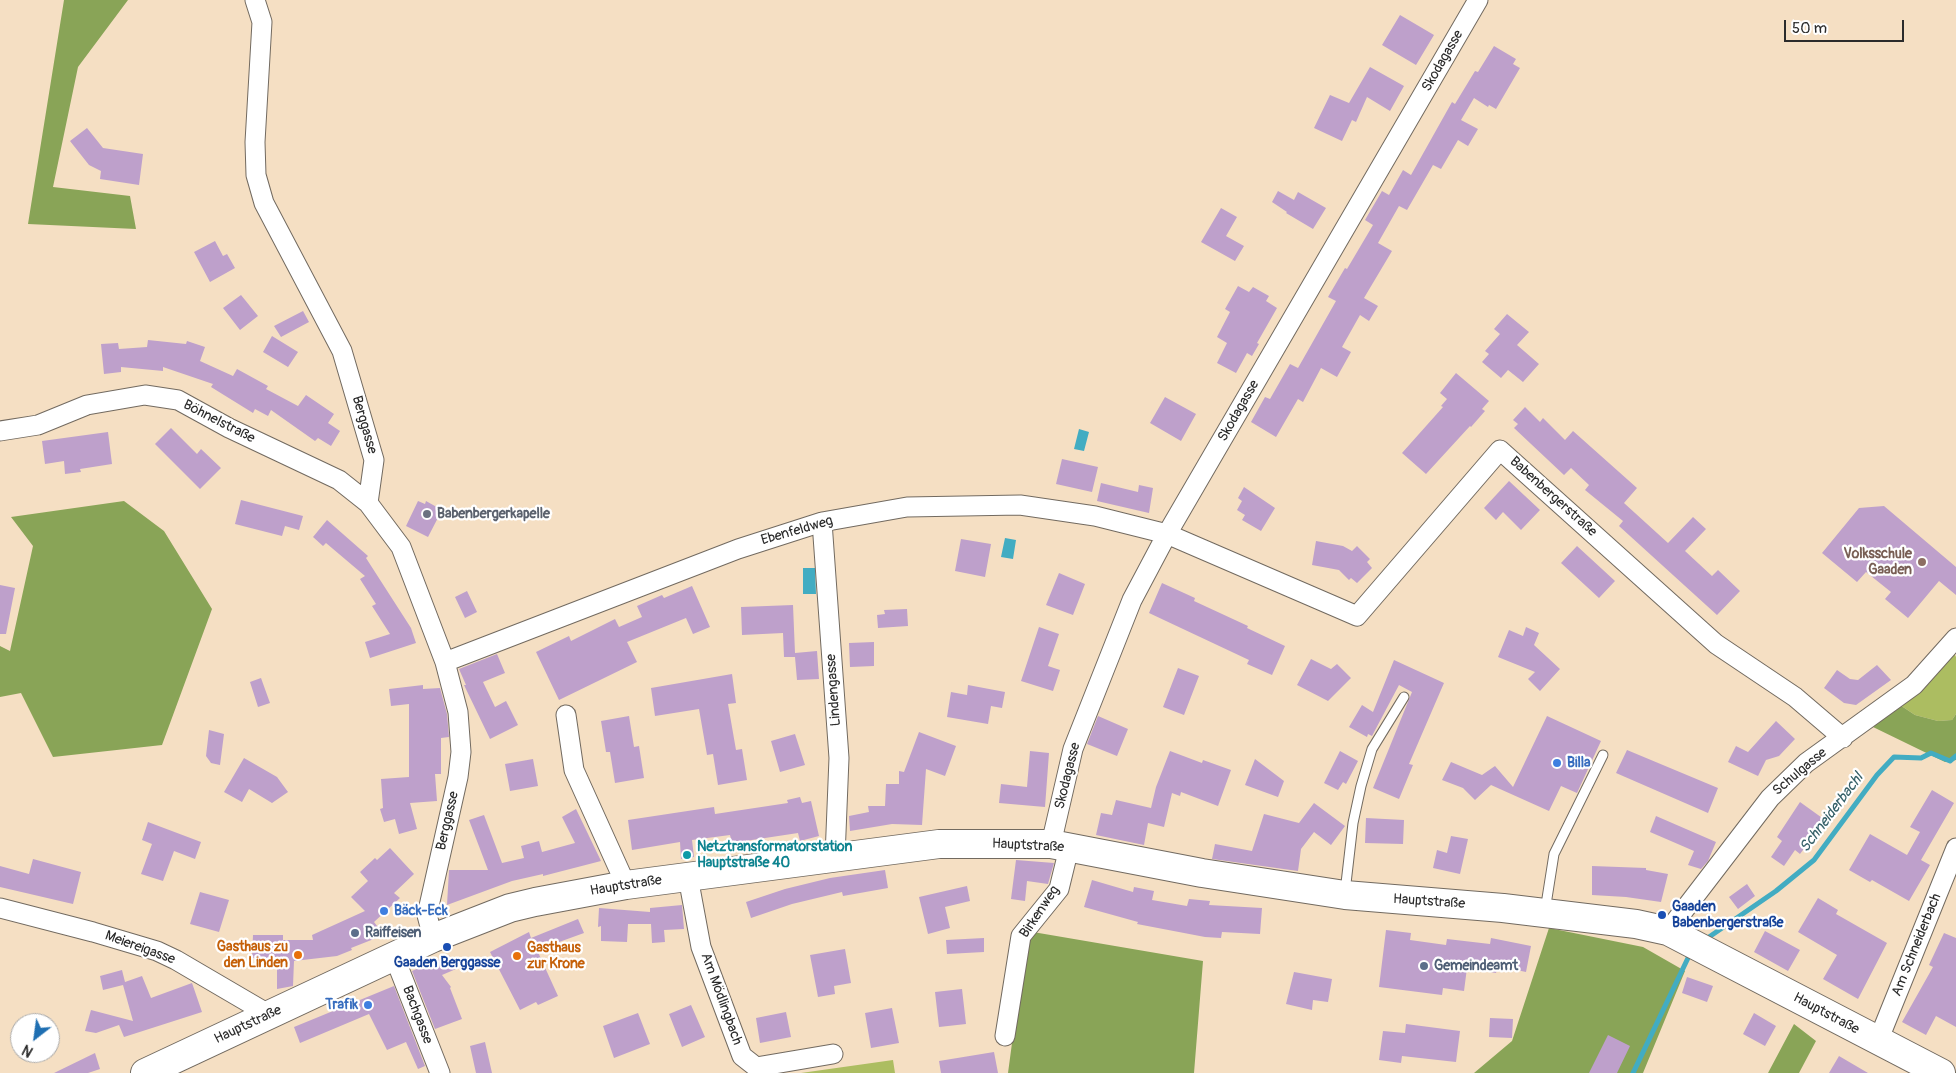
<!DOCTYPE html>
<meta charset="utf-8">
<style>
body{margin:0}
#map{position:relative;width:1956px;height:1073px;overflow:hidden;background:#f5dfc3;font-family:Pangolin,sans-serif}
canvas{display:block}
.north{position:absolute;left:10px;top:1013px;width:50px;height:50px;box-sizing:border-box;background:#fff;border:1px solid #aaa;border-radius:50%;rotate:210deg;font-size:14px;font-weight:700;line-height:20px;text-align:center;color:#2b2b2b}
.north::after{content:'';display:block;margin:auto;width:18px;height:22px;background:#1f6fb2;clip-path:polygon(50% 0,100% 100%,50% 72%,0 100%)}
.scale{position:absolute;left:1784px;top:20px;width:120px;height:22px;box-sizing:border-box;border:2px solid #2b2b2b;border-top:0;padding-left:6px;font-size:15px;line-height:18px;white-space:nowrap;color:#2b2b2b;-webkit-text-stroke:4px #fff;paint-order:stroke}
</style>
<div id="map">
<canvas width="1956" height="1073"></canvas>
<div class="north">N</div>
<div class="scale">50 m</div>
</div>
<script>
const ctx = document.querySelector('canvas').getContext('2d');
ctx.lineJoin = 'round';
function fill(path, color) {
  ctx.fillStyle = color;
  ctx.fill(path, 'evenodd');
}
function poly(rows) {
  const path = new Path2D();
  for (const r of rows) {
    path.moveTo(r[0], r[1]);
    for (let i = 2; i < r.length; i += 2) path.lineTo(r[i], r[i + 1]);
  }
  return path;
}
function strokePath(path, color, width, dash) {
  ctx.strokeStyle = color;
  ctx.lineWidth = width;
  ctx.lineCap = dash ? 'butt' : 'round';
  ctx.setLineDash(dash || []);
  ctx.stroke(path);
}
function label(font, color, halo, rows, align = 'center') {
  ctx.font = font + ' Pangolin,sans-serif';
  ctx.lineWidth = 4.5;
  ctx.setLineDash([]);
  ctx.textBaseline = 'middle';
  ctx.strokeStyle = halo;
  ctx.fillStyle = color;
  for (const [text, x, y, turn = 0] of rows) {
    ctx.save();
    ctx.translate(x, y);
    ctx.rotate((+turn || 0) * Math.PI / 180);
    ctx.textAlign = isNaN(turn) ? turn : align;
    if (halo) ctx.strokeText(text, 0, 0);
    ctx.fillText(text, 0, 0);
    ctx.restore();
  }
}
const green = poly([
 [1954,653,1956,657,1956,714,1952,720,1938,721,1915,715,1900,705],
 [893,1060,895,1073,801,1073]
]);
const forest = poly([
 [64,0,128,0,78,67,53,187,130,196,136,229,28,224],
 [124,501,164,531,212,609,162,745,53,757,21,693,0,697,0,646,10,651,33,546,11,517],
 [1900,705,1915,715,1938,721,1952,720,1956,714,1956,760,1945,762,1873,727],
 [1549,928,1643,947,1685,971,1643,1073,1474,1073,1512,1041],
 [1027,931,1203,961,1194,1073,1008,1073],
 [1794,1024,1816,1041,1799,1073,1768,1073]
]);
const water = poly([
 [1079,429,1089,432,1084,451,1074,449],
 [1005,538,1016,540,1013,559,1001,557],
 [803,568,815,568,816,594,803,594]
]);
const stream = poly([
 [1709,937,1776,891,1814,860,1877,775,1894,757,1921,758,1931,753,1950,761,1956,756],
 [1633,1073,1688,958]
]);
const building = poly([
 [1400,15,1434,35,1416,65,1382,45],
 [1494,46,1516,59,1513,64,1520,68,1496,109,1489,105,1488,107,1474,98,1461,120,1478,129,1468,146,1458,140,1441,169,1433,165,1407,210,1399,206,1378,243,1392,251,1364,298,1378,306,1369,321,1360,315,1342,347,1351,352,1337,377,1321,368,1303,402,1298,399,1276,437,1251,422,1265,397,1270,399,1290,364,1298,368,1336,301,1328,297,1345,268,1347,269,1373,225,1365,220,1382,191,1389,195,1403,170,1411,175,1452,102,1455,104,1475,71,1478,72],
 [1370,67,1404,86,1390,111,1367,97,1356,122,1352,120,1342,141,1314,128,1330,95,1349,103],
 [87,128,103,148,143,154,139,185,100,179,101,171,89,165,70,141],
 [1278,191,1294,200,1298,192,1326,208,1313,229,1286,213,1287,212,1272,202],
 [1221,208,1237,217,1226,236,1244,246,1235,261,1201,242],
 [215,241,223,256,227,254,235,268,210,282,194,252],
 [1238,286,1249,292,1253,287,1269,296,1266,301,1277,308,1257,343,1259,344,1252,356,1247,353,1236,373,1217,363,1227,343,1217,337,1230,312,1225,309],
 [241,295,258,316,240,330,223,308],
 [303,311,309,322,281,337,274,326],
 [1507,314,1529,332,1517,345,1539,364,1523,382,1508,370,1501,378,1482,362,1489,354,1485,351,1500,334,1494,329],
 [272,336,298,352,288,367,263,352],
 [148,340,186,344,187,341,205,347,200,361,233,376,237,369,268,386,266,389,298,406,306,395,334,414,328,423,340,431,331,446,318,438,315,441,271,410,268,416,255,409,253,413,211,387,213,384,163,367,163,371,121,367,121,372,104,374,101,344,118,343,119,349,147,347],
 [1456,373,1489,401,1482,409,1485,411,1471,427,1470,426,1426,474,1402,453,1443,407,1441,406,1447,399,1440,393],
 [1165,397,1196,414,1181,441,1150,423],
 [1525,407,1540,422,1543,418,1565,440,1573,431,1637,488,1624,503,1668,543,1693,517,1706,529,1685,551,1712,576,1718,570,1740,591,1717,615,1619,526,1623,521,1585,490,1589,485,1571,468,1564,475,1514,428,1518,424,1513,420],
 [171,428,197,454,201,449,221,468,200,489,155,444],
 [108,432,112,464,80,469,81,472,65,474,64,461,45,464,42,441],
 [1062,459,1098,467,1092,492,1056,484],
 [1509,481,1540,510,1521,530,1503,512,1496,520,1484,508],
 [1101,483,1138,492,1139,485,1153,488,1149,513,1097,501],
 [1244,487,1275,508,1261,531,1242,520,1245,515,1237,510,1242,501,1238,498],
 [241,500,303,516,299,530,285,526,282,536,235,524],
 [418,501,425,504,426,501,442,510,428,537,406,526],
 [1884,506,1956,567,1956,595,1939,581,1908,618,1885,599,1891,592,1866,572,1857,582,1822,553,1859,508],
 [327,520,368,556,366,558,411,628,416,643,370,658,365,642,390,634,372,606,376,604,360,579,365,576,326,543,323,546,313,537],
 [961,539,991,544,985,577,955,571],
 [1316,541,1343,546,1352,551,1357,546,1370,559,1367,562,1372,568,1357,583,1351,578,1349,580,1339,570,1312,565],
 [1577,546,1615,581,1599,598,1561,563],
 [1059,573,1085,584,1073,615,1046,605],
 [1162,583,1195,598,1194,601,1248,626,1247,628,1285,646,1272,675,1247,664,1249,660,1149,613],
 [0,585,15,588,6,634,0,634],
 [692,586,710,627,693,634,686,618,627,642,637,662,559,700,536,652,569,636,571,641,615,619,619,627,642,617,637,606,662,595,664,598],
 [467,591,477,612,465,618,455,597],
 [793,605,795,653,817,651,819,679,797,680,795,657,784,657,783,633,742,635,741,607],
 [907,609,908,626,878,628,877,615,885,614,884,610],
 [1039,627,1059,634,1048,666,1060,670,1053,691,1021,681],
 [1526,627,1539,633,1534,645,1560,669,1540,691,1528,679,1535,672,1498,657,1509,630,1523,636],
 [874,642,874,666,850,667,849,643],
 [497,654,505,673,483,682,495,707,506,701,518,725,490,739,464,685,466,685,459,669],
 [1311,659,1331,669,1337,664,1351,678,1328,701,1297,685],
 [1394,660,1444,683,1409,764,1413,765,1399,799,1373,788,1412,692,1399,685,1372,736,1368,734,1367,737,1349,727,1362,705,1373,712],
 [1877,665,1891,680,1856,705,1844,703,1824,688,1837,670,1850,679,1858,680],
 [1178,668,1199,676,1184,715,1163,707],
 [732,674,736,703,728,704,736,750,742,749,747,780,718,785,713,754,707,755,699,709,655,716,651,688],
 [261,678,270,703,258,707,250,682],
 [423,685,423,689,440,688,447,714,449,737,441,738,441,774,435,774,437,801,410,803,417,829,399,834,395,819,384,822,380,809,383,808,381,779,409,777,409,704,391,706,389,689],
 [968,685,1005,692,1002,708,991,706,988,724,947,717,951,692,967,695],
 [629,716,634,747,639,746,644,778,615,783,610,752,606,752,601,721],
 [1098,716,1128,729,1117,756,1087,744],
 [1547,716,1601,741,1577,793,1561,786,1549,811,1491,785,1475,800,1463,788,1442,780,1451,762,1482,775,1495,766,1513,787],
 [1776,721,1795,739,1779,756,1766,760,1758,776,1728,762,1736,746,1748,752],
 [209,730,224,734,220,765,211,763,206,756],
 [919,732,956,746,945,776,926,769,922,825,892,824,850,831,849,816,869,812,868,806,885,806,886,784,899,784,899,771,904,772],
 [795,734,805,765,780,772,771,741],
 [1627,750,1718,788,1708,813,1616,773],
 [1030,751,1049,753,1045,807,999,803,1001,784,1027,787],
 [1170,751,1202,763,1203,760,1231,770,1218,806,1181,792,1180,796,1172,793,1164,827,1148,823,1144,845,1096,835,1101,813,1112,815,1116,800,1151,808,1156,787],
 [1340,751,1358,761,1346,784,1343,782,1338,790,1324,783],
 [244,758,277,777,288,792,272,803,249,789,242,802,224,792],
 [533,759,538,786,510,791,505,764],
 [1255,759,1284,781,1278,797,1245,785],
 [1932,790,1954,803,1921,860,1930,865,1909,901,1872,880,1870,882,1849,870,1870,834,1907,855,1920,832,1910,827],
 [800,797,802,803,811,801,819,836,800,841,798,833,732,843,730,835,692,840,694,857,681,859,680,842,632,850,628,820,714,807,715,814,788,803,787,800],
 [1800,802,1825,820,1800,854,1795,850,1784,866,1771,857,1782,841,1777,837],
 [1314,803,1345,826,1331,845,1314,832,1301,849,1298,871,1212,859,1215,844,1252,851,1264,814,1299,823],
 [576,809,601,861,543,876,543,874,512,881,447,905,449,870,488,870,469,820,484,815,502,863,524,858,521,846,539,841,542,852,575,843,562,817],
 [1656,816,1716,842,1708,861,1701,869,1688,865,1694,851,1650,832],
 [1366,818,1404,820,1403,844,1365,843],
 [148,822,201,842,195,859,174,851,163,881,141,874,152,844,142,840],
 [1451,836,1468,839,1460,874,1433,868,1437,850,1447,853],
 [390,848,414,874,394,893,400,898,374,922,384,935,351,948,352,950,337,956,294,961,293,986,277,989,277,969,269,969,269,964,257,964,258,958,252,958,253,935,283,935,283,940,313,940,312,935,365,911,351,897,368,881,360,872,375,858,377,860],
 [33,859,81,872,73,904,0,887,0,866,29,874],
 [1016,860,1054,863,1048,884,1027,881,1025,901,1011,899],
 [1592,866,1646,868,1646,870,1668,874,1661,902,1626,897,1592,895],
 [885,870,888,888,843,896,842,892,792,904,751,918,746,902,785,889,830,878],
 [1092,880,1133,892,1134,887,1154,891,1152,900,1187,906,1189,899,1210,901,1209,905,1262,908,1260,934,1222,932,1221,938,1205,937,1137,924,1138,922,1084,907],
 [1747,884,1755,896,1738,909,1729,897],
 [967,886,970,901,945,907,950,928,928,934,919,897],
 [200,892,229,900,219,932,190,924],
 [1818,898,1838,910,1836,914,1887,943,1858,999,1823,979,1837,955,1798,932],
 [682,905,684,929,664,930,665,942,652,943,651,924,628,924,627,942,601,941,601,926,598,927,599,908,650,912,650,908],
 [578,919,584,933,537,950,558,996,538,1005,536,1002,520,1010,490,952,529,932,531,938],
 [1386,930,1411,933,1410,940,1446,945,1447,939,1490,944,1491,938,1531,946,1526,972,1498,966,1496,973,1467,968,1464,991,1443,988,1442,995,1379,987],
 [1765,931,1800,950,1788,971,1754,952],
 [1944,933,1956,938,1956,1027,1936,1016,1926,1035,1902,1022,1933,967,1929,965],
 [984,938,984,952,947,954,946,940],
 [845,949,851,983,834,986,835,994,818,997,810,955],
 [449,955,456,969,442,975,451,987,450,988,462,1019,435,1029,412,971],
 [122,970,125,982,142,976,151,998,192,983,202,1012,124,1037,119,1025,96,1033,85,1031,91,1010,133,1021,123,985,103,990,100,976],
 [1294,972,1332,979,1328,1002,1313,1000,1312,1010,1286,1004],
 [1687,977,1713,986,1707,1002,1682,993],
 [394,986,425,1066,418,1069,406,1042,387,1050,369,1014,300,1043,294,1027],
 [962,989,966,1024,939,1027,935,992],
 [691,1005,705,1037,682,1047,669,1014],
 [892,1008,899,1043,871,1048,865,1013],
 [786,1012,791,1037,760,1043,756,1018],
 [638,1013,650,1044,614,1058,603,1026],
 [1754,1013,1776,1026,1765,1046,1743,1034],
 [1490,1018,1513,1019,1512,1038,1489,1037],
 [1406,1024,1460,1031,1456,1062,1402,1056,1401,1063,1379,1060,1383,1031,1405,1033],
 [1608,1035,1630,1046,1617,1073,1589,1073],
 [485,1042,492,1073,476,1073,470,1046],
 [994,1052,998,1073,941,1073,939,1061],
 [95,1053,100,1069,88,1073,54,1073],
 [1839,1056,1868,1073,1829,1073]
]);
const service = poly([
 [1345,892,1353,823,1361,786,1372,749,1404,697],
 [1545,911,1554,854,1603,755]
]);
const minor = poly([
 [255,0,262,22,255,142,256,175,264,203,342,351,374,460,368,503],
 [0,431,38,425,87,405,145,395,178,400,229,428,339,480,368,503,401,547,445,662,458,712,461,752,458,777,427,915,433,938],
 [822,522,839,758,835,857],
 [445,662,738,549,822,522,907,507,1020,505,1095,516,1167,534,1357,616,1500,450,1716,644,1795,697,1843,738],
 [566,715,574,770,626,885],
 [1051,844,1073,749,1132,600,1167,534,1478,0],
 [688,877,701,947,742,1056,756,1067,833,1054],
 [0,908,93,932,157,951,176,960,270,1015],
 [1668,931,1770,798,1806,763,1914,685,1956,638],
 [394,956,440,1073],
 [1005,1036,1021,936,1059,889,1069,848],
 [1878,1041,1956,848]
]);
const primary = poly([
 [145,1073,433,938,510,908,535,902,626,885,939,844,1051,844,1202,873,1345,895,1503,908,1636,924,1668,931,1941,1073]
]);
const markers = [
 [427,514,5,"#6b7280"],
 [1922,562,5,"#8d6e63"],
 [1557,763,5,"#3f7fe0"],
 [687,855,5,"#0f9aa8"],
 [384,911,5,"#3f7fe0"],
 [1662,915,5,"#1a4fb4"],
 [355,933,5,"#5c6f8a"],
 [447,947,5,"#1a4fb4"],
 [298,955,5,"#e8710a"],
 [517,956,5,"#e8710a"],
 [1424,966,5,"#5c6f8a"],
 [368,1005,5,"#3f7fe0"]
];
const streetNames = [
 ["Skodagasse",1443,61,-60],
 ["Skodagasse",1239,411,-60],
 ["Böhnelstraße",219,422,27],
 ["Berggasse",364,425,74],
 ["Babenbergerstraße",1553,497,42],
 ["Ebenfeldweg",797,531,-16],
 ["Lindengasse",834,690,-94],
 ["Schulgasse",1800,772,-40],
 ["Skodagasse",1068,776,-76],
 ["Berggasse",448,821,-77],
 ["Hauptstraße",1028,846,3],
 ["Hauptstraße",626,886,-9],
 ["Hauptstraße",1429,902,4],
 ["Birkenweg",1040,912,-56],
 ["Am Schneiderbach",1917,945,-68],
 ["Meiereigasse",140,948,20],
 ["Am Mödlingbach",721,999,70],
 ["Hauptstraße",1826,1014,28],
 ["Bachgasse",417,1015,69],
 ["Hauptstraße",248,1025,-25]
];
const worshipNames = [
 ["Babenbergerkapelle",437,514]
];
const educationNames = [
 ["Volksschule",1912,554],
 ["Gaaden",1912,570]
];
const shopNames = [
 ["Billa",1567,763],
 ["Bäck-Eck",394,911],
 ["Trafik",358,1005,"right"]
];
const cultureNames = [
 ["Netztransformatorstation",697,847],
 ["Hauptstraße 40",697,863]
];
const transitNames = [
 ["Gaaden",1672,907],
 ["Babenbergerstraße",1672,923],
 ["Gaaden Berggasse",447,963,"center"]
];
const serviceNames = [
 ["Raiffeisen",365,933],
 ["Gemeindeamt",1434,966]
];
const foodNames = [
 ["Gasthaus zu",288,947],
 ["den Linden",288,963],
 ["Gasthaus",527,948,"left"],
 ["zur Krone",527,964,"left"]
];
const waterNames = [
 ["Schneiderbachl",1832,813,-53]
];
fill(green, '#acbd61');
fill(forest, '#89a457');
fill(water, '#42acc2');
strokePath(stream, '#42acc2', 5);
fill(building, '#bea0cb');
strokePath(service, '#726a60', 11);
strokePath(minor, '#726a60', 21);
strokePath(primary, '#726a60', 30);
strokePath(service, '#fff', 9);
strokePath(minor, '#fff', 19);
strokePath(primary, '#fff', 28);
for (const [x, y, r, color] of markers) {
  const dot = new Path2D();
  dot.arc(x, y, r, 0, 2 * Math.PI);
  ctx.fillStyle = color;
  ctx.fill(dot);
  strokePath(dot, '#fff', 2);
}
label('14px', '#2b2b2b', '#fff', streetNames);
label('bold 14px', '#5b616d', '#fff', worshipNames, 'left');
label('bold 14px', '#785e54', '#fff', educationNames, 'right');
label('bold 14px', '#366cbe', '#fff', shopNames, 'left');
label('bold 14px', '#0d838f', '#fff', cultureNames, 'left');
label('bold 14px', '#164399', '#fff', transitNames, 'left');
label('bold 14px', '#4e5e75', '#fff', serviceNames, 'left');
label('bold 14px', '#c56008', '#fff', foodNames, 'right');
label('italic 15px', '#345f67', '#fff', waterNames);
</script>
